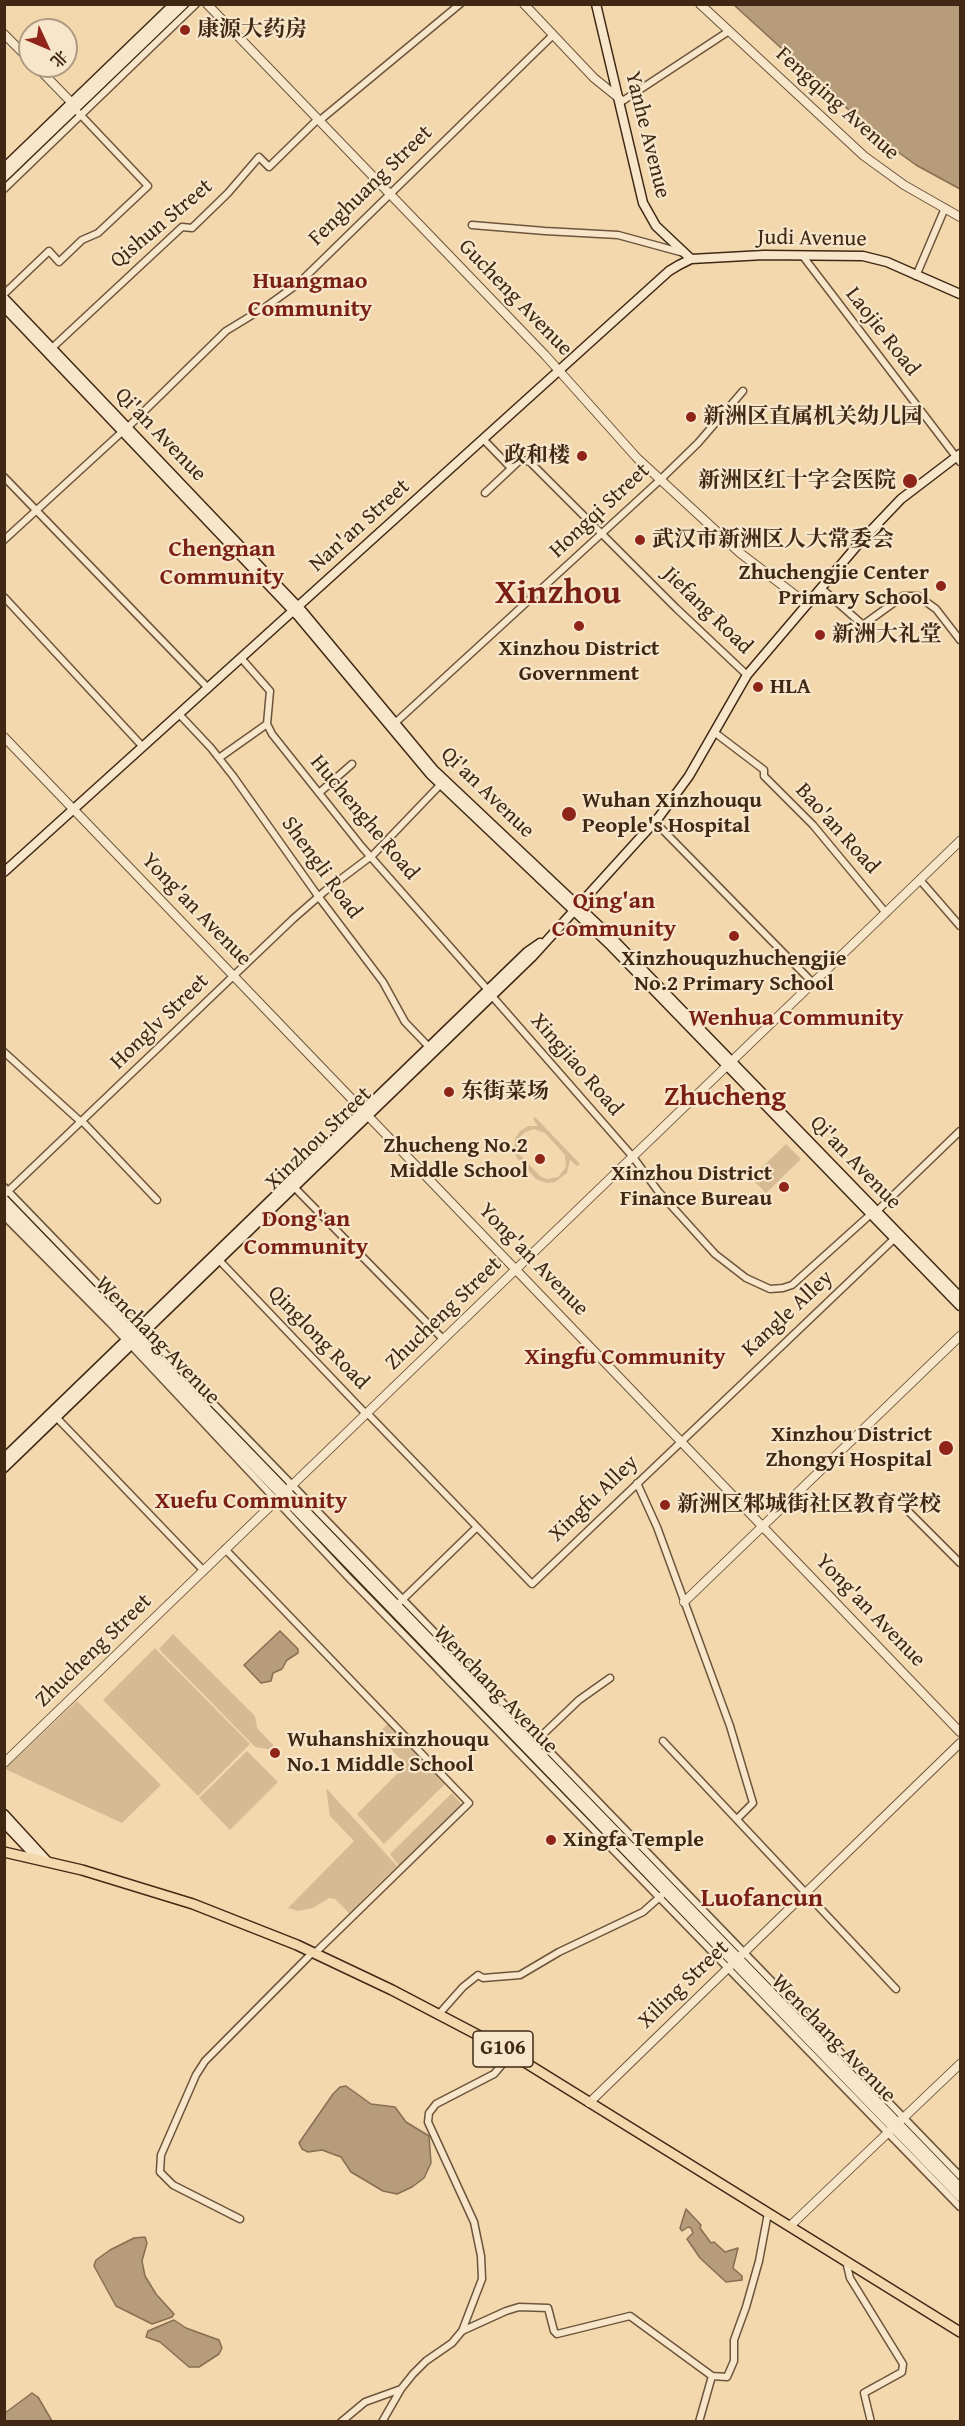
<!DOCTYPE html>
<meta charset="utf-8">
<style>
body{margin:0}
#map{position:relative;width:965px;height:2426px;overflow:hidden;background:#f3d8ae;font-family:"Gentium Book Plus","Noto Serif SC",serif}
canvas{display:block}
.frame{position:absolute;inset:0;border:6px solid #402815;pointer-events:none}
.north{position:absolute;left:18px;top:18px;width:60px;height:60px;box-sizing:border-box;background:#f7e6ca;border:2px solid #ae9a82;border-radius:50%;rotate:134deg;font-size:16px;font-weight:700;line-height:24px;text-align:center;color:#402815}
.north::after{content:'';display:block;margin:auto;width:21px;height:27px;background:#8f2418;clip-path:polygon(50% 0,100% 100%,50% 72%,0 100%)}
</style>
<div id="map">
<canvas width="965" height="2426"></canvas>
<div class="frame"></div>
<div class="north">北</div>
</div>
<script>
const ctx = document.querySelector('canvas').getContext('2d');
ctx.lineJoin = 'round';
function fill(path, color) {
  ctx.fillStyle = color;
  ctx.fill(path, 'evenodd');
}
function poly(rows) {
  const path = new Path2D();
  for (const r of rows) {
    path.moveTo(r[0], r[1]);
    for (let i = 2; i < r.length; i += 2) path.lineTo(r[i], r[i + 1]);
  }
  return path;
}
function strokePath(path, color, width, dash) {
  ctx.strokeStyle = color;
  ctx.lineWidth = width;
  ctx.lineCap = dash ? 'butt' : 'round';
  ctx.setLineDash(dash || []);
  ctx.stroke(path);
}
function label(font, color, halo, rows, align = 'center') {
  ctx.font = font + ' "Gentium Book Plus","Noto Serif SC",serif';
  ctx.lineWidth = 4.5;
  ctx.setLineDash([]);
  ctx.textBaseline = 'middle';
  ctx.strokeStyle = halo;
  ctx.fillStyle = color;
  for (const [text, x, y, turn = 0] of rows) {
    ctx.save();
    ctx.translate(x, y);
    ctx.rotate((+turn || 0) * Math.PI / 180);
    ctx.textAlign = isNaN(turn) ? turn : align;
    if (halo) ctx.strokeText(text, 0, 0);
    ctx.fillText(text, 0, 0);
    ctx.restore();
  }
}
const green = poly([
 [535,1117,580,1164,577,1166,570,1160,567,1173,555,1182,547,1183,536,1179,517,1158,514,1151,515,1139,519,1132,528,1126,538,1126,533,1119],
 [534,1129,545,1133,565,1155,566,1167,558,1177,548,1179,541,1177,519,1154,517,1147,520,1137,525,1132],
 [786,1144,801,1159,766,1193,751,1178],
 [173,1634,255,1716,257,1728,279,1751,255,1747,159,1649],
 [155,1648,250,1744,198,1796,103,1700],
 [77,1701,161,1785,122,1823,5,1769],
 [389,1723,445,1784,384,1844,357,1814,406,1765,377,1734],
 [247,1751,278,1782,230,1830,199,1798],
 [326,1788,397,1866,349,1913,335,1899,329,1898,313,1908,298,1911,288,1908,354,1841,330,1816],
 [452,1793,462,1805,399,1866,390,1854]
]);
const water = poly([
 [734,5,960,5,960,189,916,165,884,142,734,5],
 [280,1631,298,1649,298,1653,287,1660,282,1669,273,1673,271,1681,261,1683,244,1665,280,1631],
 [346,2086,371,2104,395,2107,406,2122,429,2136,431,2163,424,2178,412,2187,397,2194,383,2191,351,2172,341,2157,322,2150,308,2152,302,2149,299,2143,333,2094,340,2087,346,2086],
 [686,2209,701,2225,700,2228,711,2243,714,2242,725,2252,738,2248,733,2268,742,2276,742,2280,726,2282,700,2258,687,2239,693,2233,691,2228,688,2227,682,2231,680,2228,686,2209],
 [145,2237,147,2243,142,2261,145,2276,156,2294,174,2314,172,2317,152,2324,116,2306,94,2266,96,2260,110,2250,134,2238,145,2237],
 [174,2320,186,2328,219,2340,222,2348,219,2354,199,2367,189,2367,160,2342,146,2337,148,2331,174,2320],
 [32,2393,38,2397,52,2421,5,2421,5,2413,32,2393]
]);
const minor = poly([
 [621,102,729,31],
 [319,121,460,4],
 [4,189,196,4],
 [472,225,545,231,618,235,684,253],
 [802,255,960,462],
 [916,276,945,208],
 [4,294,49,251,59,262,82,240,98,233,148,186,75,109],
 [52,348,182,227,192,228,228,193,259,157,269,167,318,119],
 [128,427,226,331,267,306,299,283,553,35],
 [483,439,511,468],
 [4,477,208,688],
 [485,493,518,462,522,460,530,462,676,608,747,675],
 [4,540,123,431],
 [821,588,863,625,903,596,918,596,936,609,960,640],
 [4,597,143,747],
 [241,658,270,691,267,724,272,734,362,847,488,990],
 [179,714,211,748,233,776,318,896,383,982,405,1022,429,1047],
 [395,723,660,480,698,443,743,391],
 [714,732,764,770,764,776,813,825,886,913],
 [219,758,267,724],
 [319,793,352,764],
 [655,822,813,983],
 [371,857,441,784],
 [920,880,960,926],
 [492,996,633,1157,658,1191,715,1254,746,1278,770,1289,783,1288,792,1285,871,1214],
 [4,1052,81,1122],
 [82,1121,157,1200],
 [4,1187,960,2176],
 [294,1187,443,1339],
 [4,1195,293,919,325,891,370,857],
 [877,1211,960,1131],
 [4,1216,110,1323,349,1578,960,2207],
 [219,1260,366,1414],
 [367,1413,532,1584,895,1238],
 [57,1418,203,1570],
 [637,1483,657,1527,730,1726,753,1803,738,1818],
 [910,1513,960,1563],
 [225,1549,469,1803,315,1953],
 [400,1602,477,1527],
 [537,1740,579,1700,610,1678],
 [663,1741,896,1989],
 [439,2014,463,1987,478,1975,483,1978,520,1975,559,1952,643,1912,662,1895],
 [240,2219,173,2185,160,2172,161,2155,196,2075,205,2061,313,1952],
 [846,2261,850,2278,903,2364,902,2372,864,2393,871,2422],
 [462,2331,506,2311,519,2307,548,2308,554,2331,557,2334,630,2316,712,2376,727,2377,734,2361,734,2340,746,2307,759,2261,768,2213],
 [341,2422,365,2402,401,2389],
 [382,2422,401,2389,413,2374,426,2361,452,2343,462,2331,482,2279,481,2256,474,2222,428,2122,429,2113,436,2104,494,2074,511,2054],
 [699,2422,712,2376]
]);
const tertiary = poly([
 [207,4,545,355,637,458,740,553,807,604],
 [524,4,594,78,620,99],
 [700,4,864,156,904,185,960,217],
 [4,34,30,60],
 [36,66,72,103],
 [4,737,960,1732],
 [684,1602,960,1336],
 [4,1763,960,841],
 [589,2103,960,1743],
 [790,2226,960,2064]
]);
const secondary = poly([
 [596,4,643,203,656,226,691,259],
 [4,168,174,4],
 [4,177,184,4],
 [4,298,303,612,434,770,613,939,960,1297],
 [4,307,298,616,430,774,609,944,960,1306],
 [4,872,669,271,679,265,691,259,764,255,863,256,887,262,960,294],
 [4,1199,960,2187],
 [4,1208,960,2197],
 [4,1458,527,952,540,943],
 [4,1468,532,957,659,817,689,776,747,675,861,541,901,499,960,454],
 [4,1814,48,1862],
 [4,1823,38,1859]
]);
const trunk = poly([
 [4,1852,82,1870,193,1904,297,1945,392,1990,497,2045,960,2332]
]);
const markers = [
 [185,30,6,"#8f2418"],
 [691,417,6,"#8f2418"],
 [582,456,6,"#8f2418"],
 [910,481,8,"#8f2418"],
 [640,540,6,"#8f2418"],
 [941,586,6,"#8f2418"],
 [579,626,6,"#8f2418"],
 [820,635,6,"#8f2418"],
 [758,687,6,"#8f2418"],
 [569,814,8,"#8f2418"],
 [734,936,6,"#8f2418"],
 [449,1092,6,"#8f2418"],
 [540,1159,6,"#8f2418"],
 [784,1187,6,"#8f2418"],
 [946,1448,8,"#8f2418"],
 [665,1505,6,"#8f2418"],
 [275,1753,6,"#8f2418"],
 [551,1840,6,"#8f2418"]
];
const shields = [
 [503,2049,60]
];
const shieldNames = [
 ["G106",503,2049]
];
const poiNames = [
 ["康源大药房",197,30],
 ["新洲区直属机关幼儿园",703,417],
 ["政和楼",570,456,"right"],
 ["新洲区红十字会医院",896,481,"right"],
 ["武汉市新洲区人大常委会",652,540],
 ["Zhuchengjie Center",929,573,"right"],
 ["Primary School",929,598,"right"],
 ["新洲大礼堂",832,635],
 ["Xinzhou District",579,649,"center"],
 ["Government",579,674,"center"],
 ["HLA",770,687],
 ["Wuhan Xinzhouqu",582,801],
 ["People's Hospital",582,826],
 ["Xinzhouquzhuchengjie",734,959,"center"],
 ["No.2 Primary School",734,984,"center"],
 ["东街菜场",461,1092],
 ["Zhucheng No.2",528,1146,"right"],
 ["Middle School",528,1171,"right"],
 ["Xinzhou District",772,1174,"right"],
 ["Finance Bureau",772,1199,"right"],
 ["Xinzhou District",932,1435,"right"],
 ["Zhongyi Hospital",932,1460,"right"],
 ["新洲区邾城街社区教育学校",677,1505],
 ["Wuhanshixinzhouqu",287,1740],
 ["No.1 Middle School",287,1765],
 ["Xingfa Temple",563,1840]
];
const streetNames = [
 ["Fengqing Avenue",837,104,42],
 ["Yanhe Avenue",647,135,76],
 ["Fenghuang Street",371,186,-44],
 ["Qishun Street",162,224,-40],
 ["Judi Avenue",812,239,1],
 ["Gucheng Avenue",515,298,46],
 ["Laojie Road",882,332,52],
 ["Qi'an Avenue",160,435,46],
 ["Hongqi Street",600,511,-43],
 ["Nan'an Street",360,526,-42],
 ["Jiefang Road",707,611,44],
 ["Qi'an Avenue",487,793,44],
 ["Huchenghe Road",364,818,50],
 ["Bao'an Road",837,829,48],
 ["Shengli Road",321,868,54],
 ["Yong'an Avenue",196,910,46],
 ["Honglv Street",160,1022,-44],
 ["Xingjiao Road",576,1065,49],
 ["Xinzhou Street",319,1139,-44],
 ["Qi'an Avenue",855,1163,46],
 ["Yong'an Avenue",533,1260,46],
 ["Zhucheng Street",444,1314,-44],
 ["Kangle Alley",788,1314,-43],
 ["Qinglong Road",318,1338,46],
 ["Wenchang Avenue",157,1341,46],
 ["Xingfu Alley",594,1499,-44],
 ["Yong'an Avenue",870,1611,46],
 ["Zhucheng Street",94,1651,-44],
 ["Wenchang Avenue",495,1690,46],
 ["Xiling Street",684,1985,-44],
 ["Wenchang Avenue",833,2039,46]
];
const neighbourhoodNames = [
 ["Huangmao",310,282],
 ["Community",310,310],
 ["Chengnan",222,550],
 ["Community",222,578],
 ["Qing'an",614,902],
 ["Community",614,930],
 ["Wenhua Community",796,1019],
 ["Dong'an",306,1220],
 ["Community",306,1248],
 ["Xingfu Community",625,1358],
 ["Xuefu Community",251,1502]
];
const quarterNames = [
 ["Luofancun",762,1899]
];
const districtNames = [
 ["Zhucheng",725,1098]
];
const townNames = [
 ["Xinzhou",558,594]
];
fill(green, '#d5ba94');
fill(water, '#b69c7a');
strokePath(water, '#876e52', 1.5);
strokePath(minor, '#6d543b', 9);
strokePath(tertiary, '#6d543b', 10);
strokePath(secondary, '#402815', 11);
strokePath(trunk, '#402815', 12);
strokePath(minor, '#f7e6ca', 6);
strokePath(tertiary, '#f7e6ca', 8);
strokePath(secondary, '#f7e6ca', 8);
strokePath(trunk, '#f3d8ae', 9);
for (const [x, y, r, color] of markers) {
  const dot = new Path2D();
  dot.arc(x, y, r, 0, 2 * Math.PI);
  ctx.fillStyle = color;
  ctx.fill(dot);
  strokePath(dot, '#f7e6ca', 2);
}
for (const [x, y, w] of shields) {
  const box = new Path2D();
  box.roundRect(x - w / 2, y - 18, w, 36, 4.5);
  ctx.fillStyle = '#f7e6ca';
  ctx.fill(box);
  strokePath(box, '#402815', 1.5);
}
label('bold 21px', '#402815', null, shieldNames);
label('bold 22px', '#402815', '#f7e6ca', poiNames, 'left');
label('22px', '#402815', '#f7e6ca', streetNames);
label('bold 24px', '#7a1f14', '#f7e6ca', neighbourhoodNames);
label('bold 26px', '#7a1f14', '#f7e6ca', quarterNames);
label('bold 28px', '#7a1f14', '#f7e6ca', districtNames);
label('bold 34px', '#7a1f14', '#f7e6ca', townNames);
</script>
